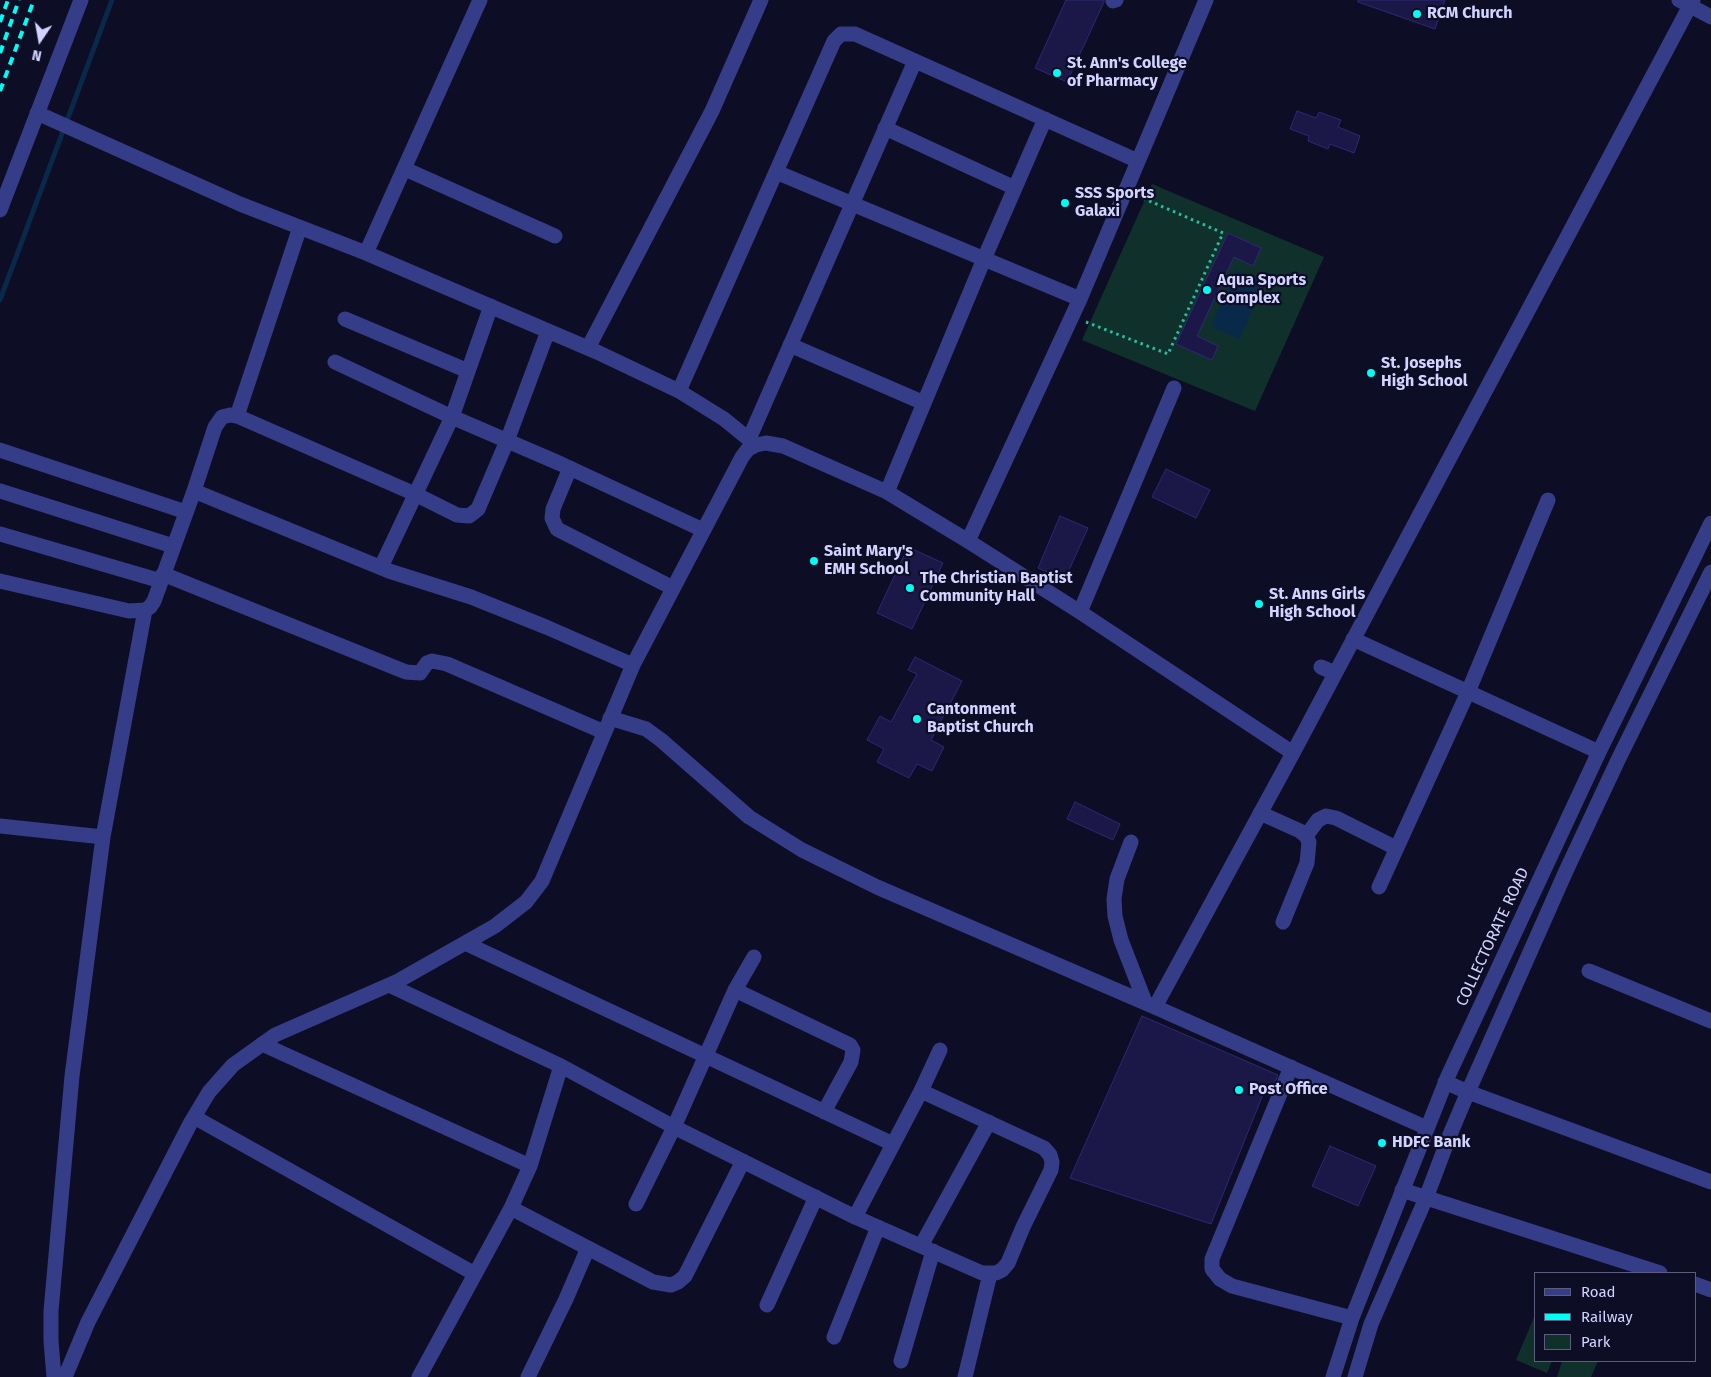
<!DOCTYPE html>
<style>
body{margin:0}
#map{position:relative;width:1711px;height:1377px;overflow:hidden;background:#0e0d26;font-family:"Fira Sans",sans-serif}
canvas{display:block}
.legend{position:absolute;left:1534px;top:1272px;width:162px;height:90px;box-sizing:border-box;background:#0e0d26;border:1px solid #5c5c7d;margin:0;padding:6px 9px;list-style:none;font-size:15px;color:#d2d3ff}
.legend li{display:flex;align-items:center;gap:10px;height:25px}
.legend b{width:25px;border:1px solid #5c5c7d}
.north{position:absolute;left:15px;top:15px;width:50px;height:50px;-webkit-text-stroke:4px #0e0d26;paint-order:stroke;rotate:192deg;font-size:14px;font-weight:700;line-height:20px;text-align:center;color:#d2d3ff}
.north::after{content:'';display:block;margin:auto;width:18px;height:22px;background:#d2d3ff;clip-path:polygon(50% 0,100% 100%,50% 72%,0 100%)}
</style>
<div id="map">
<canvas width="1711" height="1377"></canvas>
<ul class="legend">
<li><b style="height:6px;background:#353d88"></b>Road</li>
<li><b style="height:6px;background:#00fdf5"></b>Railway</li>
<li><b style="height:14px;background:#10312b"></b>Park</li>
</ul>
<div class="north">N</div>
</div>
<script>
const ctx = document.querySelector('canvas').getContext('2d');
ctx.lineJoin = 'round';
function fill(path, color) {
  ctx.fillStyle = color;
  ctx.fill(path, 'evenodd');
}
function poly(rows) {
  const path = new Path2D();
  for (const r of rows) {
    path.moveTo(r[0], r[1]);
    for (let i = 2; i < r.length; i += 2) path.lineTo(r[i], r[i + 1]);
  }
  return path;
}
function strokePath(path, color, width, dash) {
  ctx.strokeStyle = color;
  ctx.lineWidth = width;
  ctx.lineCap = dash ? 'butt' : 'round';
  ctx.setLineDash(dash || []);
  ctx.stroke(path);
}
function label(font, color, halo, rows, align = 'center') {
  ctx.font = font + ' "Fira Sans",sans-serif';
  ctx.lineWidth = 4.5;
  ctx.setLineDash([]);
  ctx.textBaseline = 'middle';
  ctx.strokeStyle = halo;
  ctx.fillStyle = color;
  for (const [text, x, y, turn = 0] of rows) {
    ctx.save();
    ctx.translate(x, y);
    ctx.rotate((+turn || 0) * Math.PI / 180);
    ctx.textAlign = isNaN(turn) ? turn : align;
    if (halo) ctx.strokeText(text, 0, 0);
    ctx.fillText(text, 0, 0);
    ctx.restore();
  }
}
const green = poly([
 [1152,184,1324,257,1255,411,1082,340],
 [1535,1315,1535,1361,1552,1361,1547,1373,1516,1360],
 [1562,1361,1598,1361,1591,1377,1557,1377]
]);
const water = poly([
 [1236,270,1265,284,1239,339,1211,326]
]);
const stream = poly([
 [0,300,112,0]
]);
const building = poly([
 [1066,0,1104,0,1104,2,1067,82,1035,68,1066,0],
 [1358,0,1445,0,1435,29,1358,2,1358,0],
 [1297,111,1316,118,1319,112,1341,120,1338,127,1360,136,1354,153,1330,144,1328,149,1308,141,1309,136,1290,129,1297,111],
 [1228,233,1261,248,1253,266,1234,257,1197,336,1218,346,1212,360,1176,344,1228,233],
 [1166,469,1210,490,1196,518,1152,497,1166,469],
 [1060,516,1088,528,1065,579,1038,568,1060,516],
 [908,547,943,563,912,629,877,613,908,547],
 [915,657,962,681,931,740,944,747,932,771,917,764,909,778,877,762,884,749,867,740,880,716,891,722,917,674,908,670,915,657],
 [1075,802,1120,824,1113,840,1067,819,1075,802],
 [1142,1016,1278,1075,1275,1082,1262,1097,1211,1224,1070,1178,1142,1016],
 [1330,1146,1376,1166,1358,1206,1312,1186,1330,1146]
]);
const path = poly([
 [1086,322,1168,354,1223,233,1138,196]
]);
const minor = poly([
 [1679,0,1711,17],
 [1113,1,1116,0],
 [37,113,240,204,366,253,597,352,679,391,724,419,756,445],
 [885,128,1015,188],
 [405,169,555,236],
 [776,172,1080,299],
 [0,210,81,0],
 [366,253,480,0],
 [345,319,468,371],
 [790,345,924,403],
 [588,348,712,111,761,0],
 [335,362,452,417,561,464,703,530],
 [679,391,834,41,841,34,855,34,1138,161],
 [237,416,300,227],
 [749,439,915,61],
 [0,450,186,512],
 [570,468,553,509,552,518,557,529,673,588],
 [0,491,173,546],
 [194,491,389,571,471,597,546,627,633,665],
 [887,492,984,259,1045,119],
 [0,534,161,581],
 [968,541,1080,299,1206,0],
 [381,567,452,417,491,306],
 [163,574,406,672,420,673,427,663,432,661,447,664,604,732],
 [0,581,129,611,145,610,150,607,154,601,194,491,215,427,222,417,230,415,237,416,415,494,457,515,469,516,478,509,507,441,548,331],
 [1080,612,1174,388],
 [1353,639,1599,752],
 [1321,667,1335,673],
 [610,718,646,729,661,740,749,817,802,850,877,887,1155,1007,1427,1128],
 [1260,813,1300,831,1306,836,1309,842,1307,863,1283,922],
 [0,826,103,837],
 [1306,836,1318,820,1326,816,1336,818,1396,848],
 [1131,842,1117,879,1114,899,1115,916,1121,940,1145,1002],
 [1379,887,1468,692,1548,500],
 [465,943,893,1144],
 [1589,971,1711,1021],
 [389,985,561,1066,674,1127,855,1217,982,1273,996,1273,1002,1270,1008,1263,1023,1227,1051,1170,1052,1162,1050,1155,1044,1148,921,1091],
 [735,990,850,1045,853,1050,851,1062,824,1112],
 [1155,1007,1293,753,1693,0],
 [262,1044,530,1166],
 [1291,1067,1212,1259,1212,1269,1220,1279,1232,1286,1352,1318],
 [1445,1082,1468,1092,1711,1182],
 [194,1117,475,1274],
 [1402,1190,1660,1273],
 [636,1204,674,1127,735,990,754,957],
 [511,1208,653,1282,671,1285,678,1282,685,1276,743,1161],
 [855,1217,921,1091,940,1050],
 [921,1246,989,1122],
 [1695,1284,1711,1290],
 [767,1305,816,1197],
 [834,1337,878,1227],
 [901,1361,933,1251],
 [54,1377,51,1341,51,1311,72,1076,103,837,145,610],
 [65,1377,88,1322,191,1122,209,1092,233,1065,275,1035,398,981,495,926,526,902,542,881,633,665,742,457,748,449,756,445,766,443,783,446,887,492,968,541,1080,612,1293,753],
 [419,1377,511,1208,530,1166,561,1066],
 [528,1377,566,1299,588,1248],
 [965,1377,990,1274],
 [1333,1377,1352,1318,1448,1076,1599,752,1711,523],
 [1355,1377,1371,1324,1426,1198,1449,1137,1468,1092,1566,871,1618,760,1711,572]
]);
const rail = poly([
 [0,22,8,0],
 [0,53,19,0],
 [0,91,34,0]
]);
const markers = [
 [1417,14,5,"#00fdf5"],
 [1057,73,5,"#00fdf5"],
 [1065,203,5,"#00fdf5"],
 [1207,290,5,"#00fdf5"],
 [1371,373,5,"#00fdf5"],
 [814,561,5,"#00fdf5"],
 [910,588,5,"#00fdf5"],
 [1259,604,5,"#00fdf5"],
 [917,719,5,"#00fdf5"],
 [1239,1090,5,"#00fdf5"],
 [1382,1143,5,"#00fdf5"]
];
const poiNames = [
 ["RCM Church",1427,14],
 ["St. Ann's College",1067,64],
 ["of Pharmacy",1067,82],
 ["SSS Sports",1075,194],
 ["Galaxi",1075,212],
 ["Aqua Sports",1217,281],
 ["Complex",1217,299],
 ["St. Josephs",1381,364],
 ["High School",1381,382],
 ["Saint Mary's",824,552],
 ["EMH School",824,570],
 ["The Christian Baptist",920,579],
 ["Community Hall",920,597],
 ["St. Anns Girls",1269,595],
 ["High School",1269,613],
 ["Cantonment",927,710],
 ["Baptist Church",927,728],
 ["Post Office",1249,1090],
 ["HDFC Bank",1392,1143]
];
const streetNames = [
 ["COLLECTORATE ROAD",1493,937,-65]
];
fill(green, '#10312b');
fill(water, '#08294a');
strokePath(stream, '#08294a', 5);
fill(building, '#1b1848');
strokePath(building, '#2d2876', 1);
strokePath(path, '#26bfa2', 3, [2.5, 4]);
strokePath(minor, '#353d88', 15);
strokePath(rail, '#00fdf5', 4, [8, 6]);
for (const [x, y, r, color] of markers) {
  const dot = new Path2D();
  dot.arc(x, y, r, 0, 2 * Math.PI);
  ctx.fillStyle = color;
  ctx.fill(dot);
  strokePath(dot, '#0e0d26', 2);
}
label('bold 16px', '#d2d3ff', '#0e0d26', poiNames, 'left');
label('16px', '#d2d3ff', '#0e0d26', streetNames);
</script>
